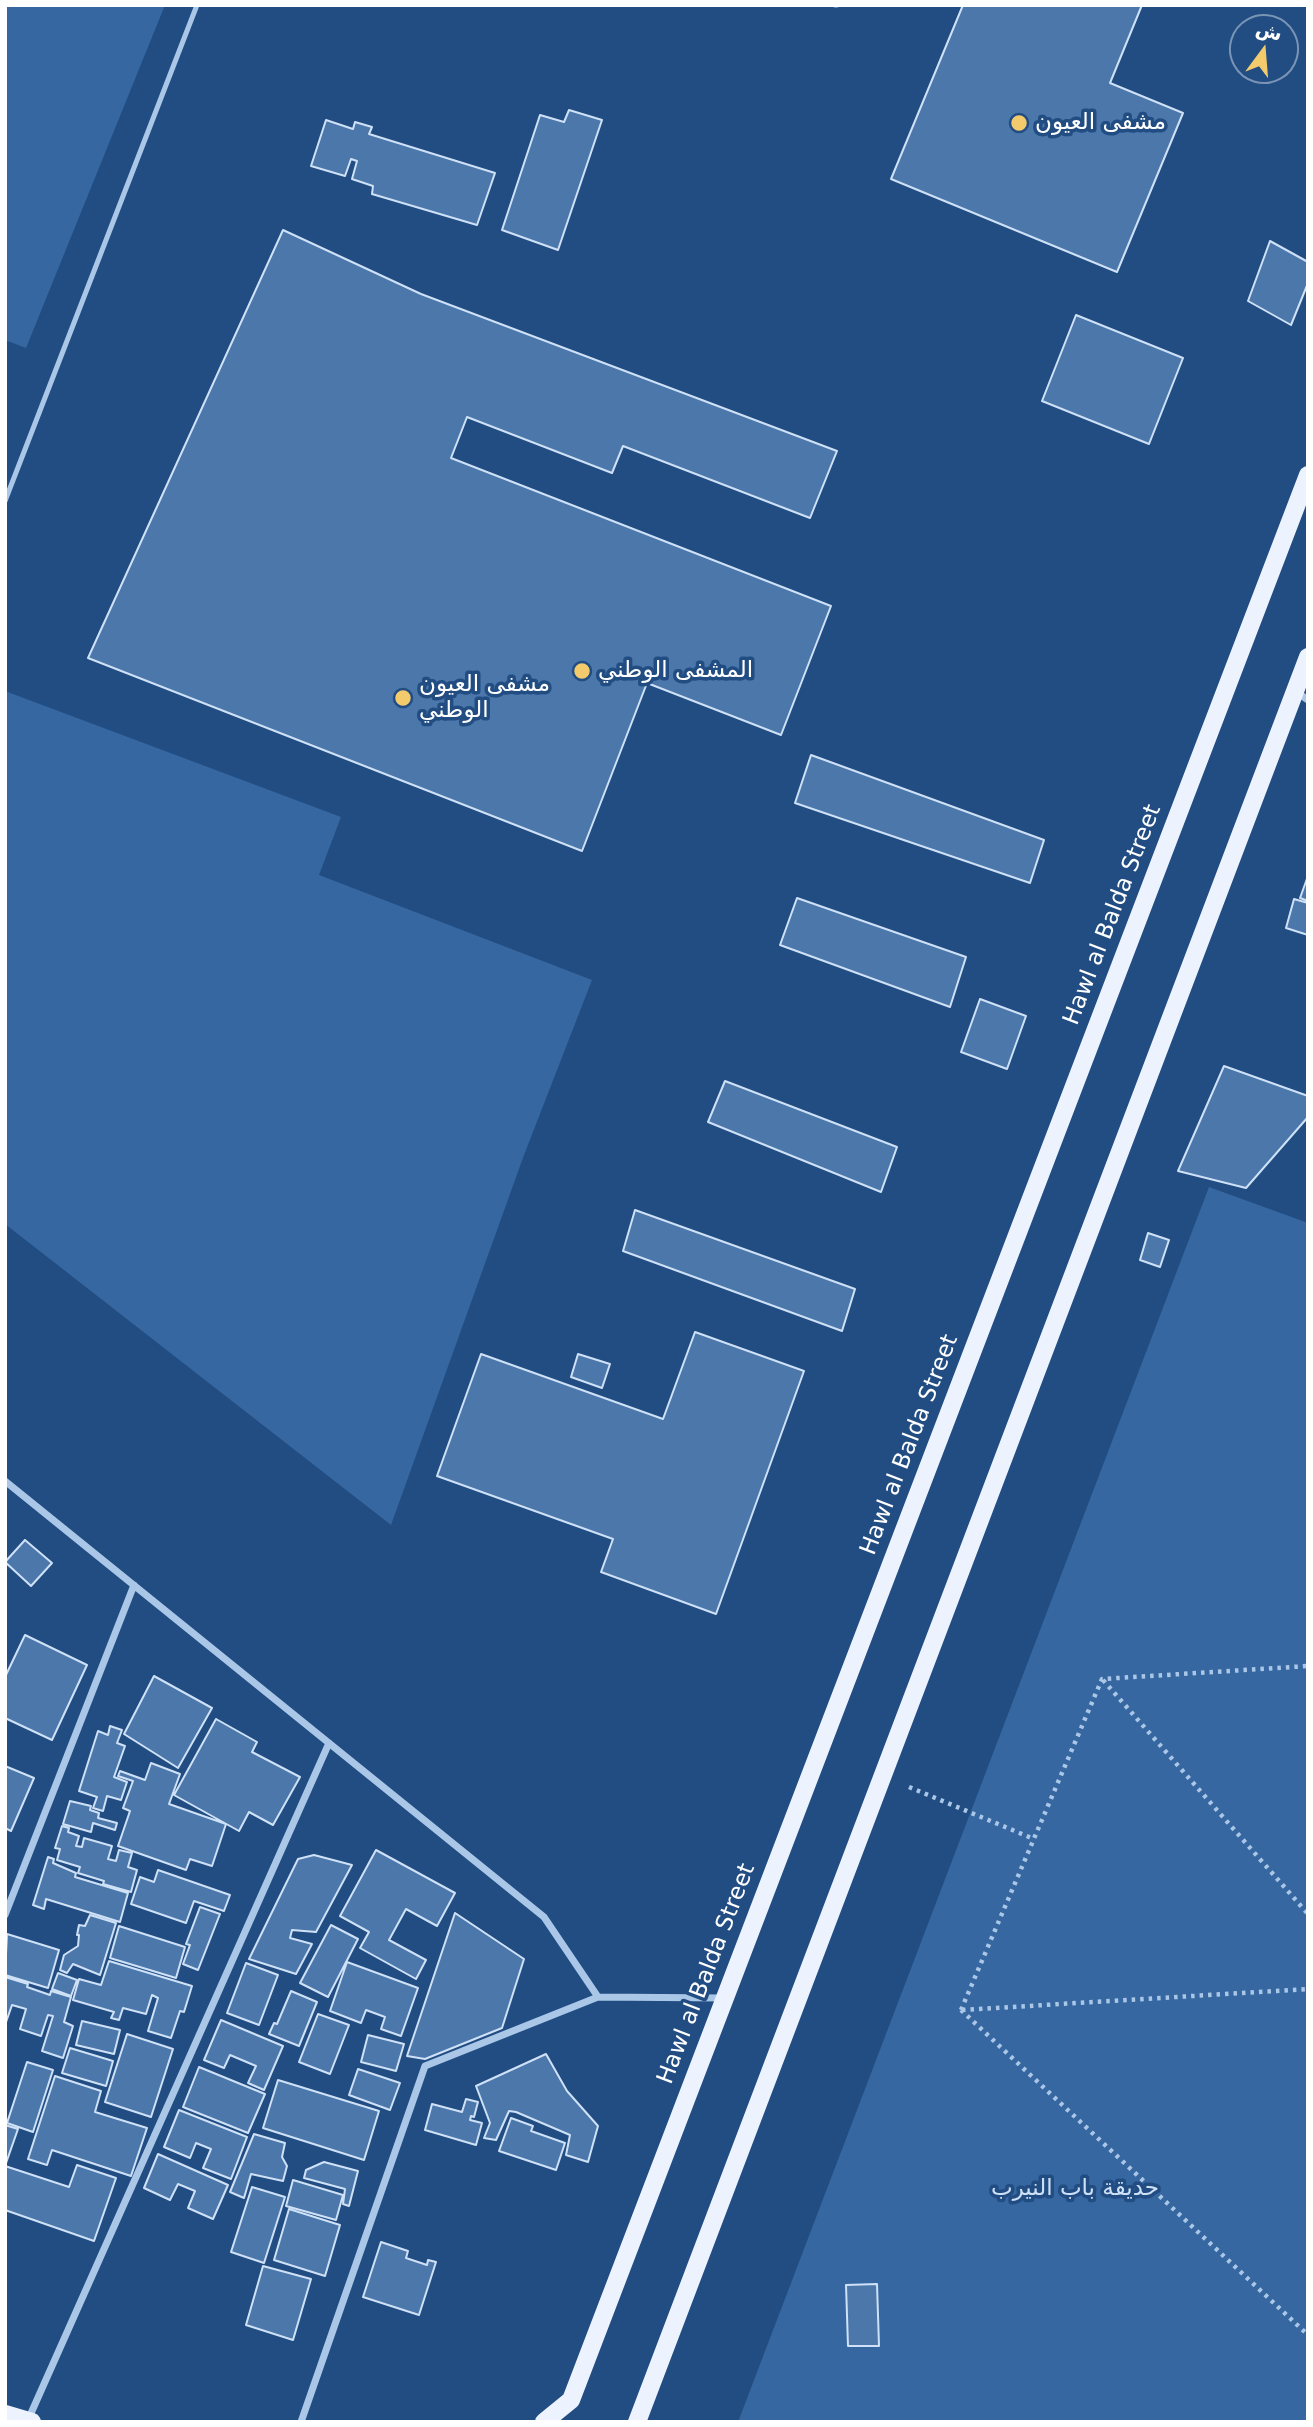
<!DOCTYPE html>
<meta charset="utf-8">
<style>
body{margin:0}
#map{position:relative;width:1313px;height:2427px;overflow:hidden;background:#224d83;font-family:"DejaVu Sans",Cairo,sans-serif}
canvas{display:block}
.frame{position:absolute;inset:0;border:7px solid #fff;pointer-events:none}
.north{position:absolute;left:1229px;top:14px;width:70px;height:70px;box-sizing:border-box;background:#224d83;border:2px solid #7a94b5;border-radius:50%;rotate:16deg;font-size:19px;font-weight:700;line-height:28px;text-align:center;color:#fff}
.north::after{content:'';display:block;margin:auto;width:24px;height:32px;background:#f4cb6c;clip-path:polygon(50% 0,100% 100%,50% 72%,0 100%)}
</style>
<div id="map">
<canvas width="1313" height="2427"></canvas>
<div class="frame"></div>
<div class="north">ش</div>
</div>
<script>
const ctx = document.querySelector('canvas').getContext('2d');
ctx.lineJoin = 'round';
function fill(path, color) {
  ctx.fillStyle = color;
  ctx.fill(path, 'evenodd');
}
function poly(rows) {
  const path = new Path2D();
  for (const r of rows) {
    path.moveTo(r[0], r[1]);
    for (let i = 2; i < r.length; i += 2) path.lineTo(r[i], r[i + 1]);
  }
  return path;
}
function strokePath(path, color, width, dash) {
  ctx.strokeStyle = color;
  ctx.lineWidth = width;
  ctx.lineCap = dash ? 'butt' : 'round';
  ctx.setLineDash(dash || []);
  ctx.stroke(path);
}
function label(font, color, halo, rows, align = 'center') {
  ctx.font = font + ' "DejaVu Sans",Cairo,sans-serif';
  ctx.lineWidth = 7;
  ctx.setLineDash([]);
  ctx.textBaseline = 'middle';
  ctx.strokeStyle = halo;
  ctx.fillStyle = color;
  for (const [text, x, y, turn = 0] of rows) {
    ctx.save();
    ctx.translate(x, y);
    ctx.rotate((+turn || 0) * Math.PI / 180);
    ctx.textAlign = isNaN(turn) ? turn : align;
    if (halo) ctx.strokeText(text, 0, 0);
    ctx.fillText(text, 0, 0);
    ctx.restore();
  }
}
const green = poly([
 [5,5,165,5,26,348,5,340],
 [5,691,341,817,319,875,592,980,524,1155,391,1525,5,1224],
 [1209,1187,1308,1223,1308,2422,738,2422]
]);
const building = poly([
 [963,5,1142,5,1110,83,1183,113,1117,272,891,179,963,5],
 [569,110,602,120,558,250,502,230,540,115,564,122,569,110],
 [326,120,353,129,355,122,372,127,369,134,495,173,477,225,372,194,373,186,352,179,357,161,351,159,345,176,311,166,326,120],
 [283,230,421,294,837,451,810,518,623,446,612,473,467,417,451,458,831,606,781,735,647,683,582,851,88,658,283,230],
 [1270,241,1308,262,1308,283,1291,325,1248,301,1270,241],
 [1076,315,1183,358,1149,444,1042,401,1076,315],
 [811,755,1044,840,1030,883,795,803,811,755],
 [1308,876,1308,901,1300,898,1308,876],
 [797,898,966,957,950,1007,780,945,797,898],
 [1294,899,1308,903,1308,935,1286,928,1294,899],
 [980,999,1026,1016,1007,1069,961,1052,980,999],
 [1224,1066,1308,1096,1308,1117,1246,1188,1178,1171,1224,1066],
 [725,1081,897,1147,881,1192,708,1122,725,1081],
 [635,1210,855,1289,842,1331,623,1251,635,1210],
 [1148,1233,1169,1240,1160,1267,1140,1260,1148,1233],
 [695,1332,804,1371,716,1614,601,1572,613,1539,437,1476,481,1354,663,1419,695,1332],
 [578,1354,610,1364,602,1388,571,1377,578,1354],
 [25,1540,52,1563,31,1586,5,1562,25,1540],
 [25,1635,87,1665,52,1740,5,1718,5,1677,25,1635],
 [154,1676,212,1708,178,1768,124,1734,154,1676],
 [216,1719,257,1742,252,1752,300,1777,273,1825,249,1812,239,1831,174,1795,216,1719],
 [110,1726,122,1730,117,1743,125,1746,114,1777,127,1782,121,1800,107,1796,103,1811,93,1808,97,1797,79,1791,98,1731,108,1735,110,1726],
 [151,1763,180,1774,169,1804,226,1824,212,1866,190,1859,186,1870,118,1846,130,1811,123,1808,133,1781,118,1776,120,1771,145,1780,151,1763],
 [5,1766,34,1778,11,1831,5,1828,5,1766],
 [70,1801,91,1806,90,1810,99,1813,98,1818,117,1823,115,1830,93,1823,91,1832,63,1824,70,1801],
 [62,1826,69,1828,68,1832,79,1836,76,1846,82,1847,84,1838,112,1846,108,1859,116,1861,119,1850,132,1853,128,1867,137,1870,131,1892,103,1884,104,1881,78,1873,80,1867,57,1860,60,1849,55,1848,62,1826],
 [376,1850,455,1893,437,1926,406,1909,389,1940,426,1960,416,1979,360,1948,369,1932,340,1916,376,1850],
 [314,1855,352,1865,316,1932,292,1930,290,1938,312,1944,296,1974,249,1959,298,1859,314,1855],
 [48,1857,54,1859,53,1863,76,1873,75,1877,128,1893,120,1922,46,1899,44,1909,33,1905,48,1857],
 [158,1870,230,1895,224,1911,194,1901,186,1923,131,1904,140,1877,154,1882,158,1870],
 [200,1907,220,1914,198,1970,183,1964,190,1945,186,1944,200,1907],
 [455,1913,524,1959,502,2028,425,2059,407,2056,455,1913],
 [90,1915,116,1923,100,1975,73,1964,67,1973,60,1970,64,1955,78,1946,79,1935,77,1935,79,1925,85,1926,90,1915],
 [331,1925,358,1939,328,1997,300,1983,331,1925],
 [119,1926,185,1947,176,1978,110,1958,119,1926],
 [7,1934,59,1950,48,1988,5,1975,7,1934],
 [109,1961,192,1986,184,2012,180,2011,171,2038,148,2031,158,1998,152,1995,146,2014,123,2008,119,2020,111,2018,114,2012,73,2000,79,1979,101,1985,109,1961],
 [347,1962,418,1988,401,2036,381,2029,385,2017,366,2010,361,2023,330,2011,347,1962],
 [246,1963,278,1975,259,2025,227,2013,246,1963],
 [58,1973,77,1980,71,1996,52,1989,58,1973],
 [5,1977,28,1984,27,1987,50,1995,51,1991,71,1997,64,2022,73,2026,63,2058,42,2051,53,2016,48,2015,41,2036,20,2029,26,2009,12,2005,5,2025,5,1977],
 [291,1991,317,2002,299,2046,269,2034,274,2023,277,2024,291,1991],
 [318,2014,349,2025,330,2074,299,2062,318,2014],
 [221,2020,283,2046,264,2090,248,2083,256,2066,230,2055,224,2068,204,2060,221,2020],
 [82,2021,120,2030,114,2054,76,2045,82,2021],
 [127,2034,173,2049,151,2117,105,2102,127,2034],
 [368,2035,404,2044,396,2071,361,2062,368,2035],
 [70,2048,113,2061,106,2086,62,2073,70,2048],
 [546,2054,567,2091,598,2126,588,2162,566,2155,570,2135,516,2112,509,2111,496,2140,484,2138,490,2123,476,2086,546,2054],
 [27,2062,53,2070,33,2132,7,2123,27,2062],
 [199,2067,265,2094,248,2133,183,2107,199,2067],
 [358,2069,400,2083,390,2110,349,2095,358,2069],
 [55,2076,101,2091,95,2112,147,2128,131,2176,52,2150,47,2165,28,2159,55,2076],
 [278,2080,379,2111,364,2160,263,2128,278,2080],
 [466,2099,478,2102,474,2117,471,2116,470,2120,482,2123,476,2145,425,2130,432,2104,462,2112,466,2099],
 [179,2110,247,2137,231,2179,203,2168,211,2149,196,2143,190,2158,164,2147,179,2110],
 [511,2118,533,2126,531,2131,565,2143,556,2170,499,2151,511,2118],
 [5,2125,18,2129,5,2166,69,2187,77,2165,116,2178,94,2241,5,2210,5,2125],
 [254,2134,285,2143,282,2157,287,2166,283,2181,251,2174,244,2198,230,2192,254,2134],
 [158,2154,228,2185,213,2219,188,2208,195,2191,178,2184,170,2200,144,2188,158,2154],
 [324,2162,358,2171,349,2206,343,2204,345,2189,304,2178,306,2170,324,2162],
 [293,2180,343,2195,336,2220,286,2206,293,2180],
 [252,2187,285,2197,264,2263,231,2252,252,2187],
 [289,2209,340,2225,325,2276,274,2260,289,2209],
 [381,2242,408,2251,406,2258,427,2265,428,2260,436,2262,419,2315,363,2297,381,2242],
 [263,2266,311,2279,293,2340,246,2325,263,2266],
 [877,2284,879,2346,848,2346,846,2285,877,2284]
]);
const path = poly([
 [1103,1680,1308,1914],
 [909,1787,1034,1839],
 [961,2010,1102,1679,1308,1666],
 [961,2010,1308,2335],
 [962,2010,1308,1989]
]);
const service = poly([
 [835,5,837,5],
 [5,501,197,5]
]);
const minor = poly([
 [1295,691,1308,700],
 [5,1481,544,1917,598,1997],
 [5,1915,134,1585],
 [28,2420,329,1743],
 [301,2422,425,2066,598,1997,724,1998]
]);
const primary = poly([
 [5,2414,32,2422],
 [544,2422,571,2400,1308,475],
 [637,2422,1308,657]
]);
const markers = [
 [1019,123,9,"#f4cb6c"],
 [582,671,9,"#f4cb6c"],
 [403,698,9,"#f4cb6c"]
];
const poiNames = [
 ["مشفى العيون",1035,123],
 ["المشفى الوطني",598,671],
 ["مشفى العيون",419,685],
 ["الوطني",419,711]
];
const streetNames = [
 ["Hawl al Balda Street",1113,915,-69],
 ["Hawl al Balda Street",910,1445,-69],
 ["Hawl al Balda Street",707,1974,-69]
];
const parkNames = [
 ["حديقة باب النيرب",1075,2189]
];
fill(green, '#3667a0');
fill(building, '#4b77ab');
strokePath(building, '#cee1f6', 2);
strokePath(path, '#aac7e8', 4.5, [3.5, 5]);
strokePath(service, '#aac7e8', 5);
strokePath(minor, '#aac7e8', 7);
strokePath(primary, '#edf3fe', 18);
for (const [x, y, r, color] of markers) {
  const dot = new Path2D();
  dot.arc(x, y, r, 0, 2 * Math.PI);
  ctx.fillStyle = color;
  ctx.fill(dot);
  strokePath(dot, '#224d83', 2.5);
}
label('23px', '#fff', '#224d83', poiNames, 'left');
label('23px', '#fff', '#224d83', streetNames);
label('23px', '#cee1f6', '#224d83', parkNames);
</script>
